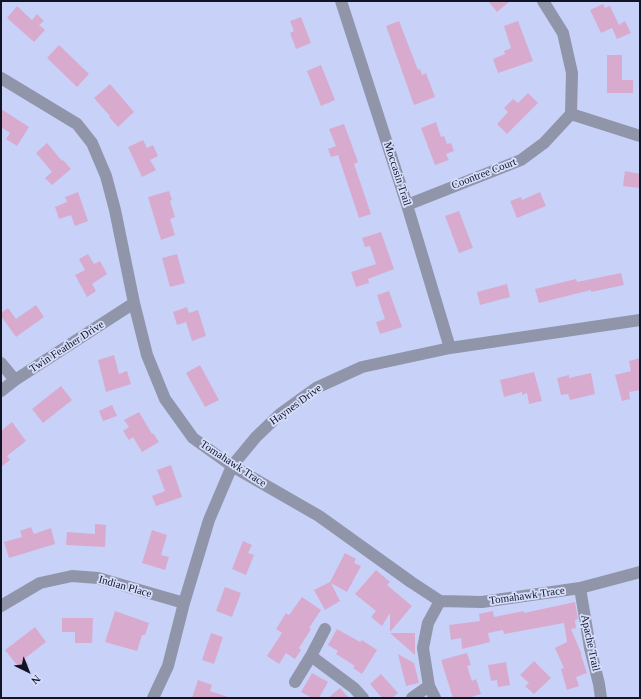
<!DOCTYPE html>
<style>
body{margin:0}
#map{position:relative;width:641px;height:699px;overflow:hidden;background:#c8d1f8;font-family:Georgia,serif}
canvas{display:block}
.frame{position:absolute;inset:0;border:2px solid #101425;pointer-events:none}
.north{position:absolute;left:8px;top:651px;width:40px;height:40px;-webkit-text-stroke:3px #d7dffd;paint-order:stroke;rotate:137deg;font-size:11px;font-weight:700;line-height:16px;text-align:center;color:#101425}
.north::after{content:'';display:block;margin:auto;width:14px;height:18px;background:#101425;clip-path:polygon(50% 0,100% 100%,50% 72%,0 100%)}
</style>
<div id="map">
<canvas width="641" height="699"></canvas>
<div class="frame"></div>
<div class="north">N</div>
</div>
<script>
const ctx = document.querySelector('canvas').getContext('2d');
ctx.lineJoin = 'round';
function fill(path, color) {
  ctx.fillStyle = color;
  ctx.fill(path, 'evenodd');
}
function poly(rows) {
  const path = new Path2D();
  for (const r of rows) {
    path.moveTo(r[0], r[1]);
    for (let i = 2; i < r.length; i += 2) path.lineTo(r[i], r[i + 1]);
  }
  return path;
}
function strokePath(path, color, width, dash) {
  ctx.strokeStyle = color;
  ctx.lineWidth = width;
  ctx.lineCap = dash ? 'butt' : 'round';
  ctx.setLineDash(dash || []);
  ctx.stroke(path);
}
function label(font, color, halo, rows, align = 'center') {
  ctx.font = font + ' Georgia,serif';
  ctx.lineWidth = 3.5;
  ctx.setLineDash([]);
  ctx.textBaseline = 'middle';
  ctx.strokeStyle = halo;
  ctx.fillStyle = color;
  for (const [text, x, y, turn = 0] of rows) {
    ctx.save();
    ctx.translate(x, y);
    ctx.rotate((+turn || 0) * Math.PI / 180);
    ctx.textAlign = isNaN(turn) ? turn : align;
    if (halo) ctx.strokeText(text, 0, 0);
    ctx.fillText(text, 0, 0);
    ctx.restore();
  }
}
const building = poly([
 [488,1,510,1,497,12],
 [603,4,605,8,610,6,619,25,625,21,631,33,617,39,612,28,601,33,590,10],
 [17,6,32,20,37,14,44,21,39,25,45,30,34,42,7,18],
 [301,17,311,43,296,49,290,33,294,31,290,21],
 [399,21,418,70,420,69,422,75,426,73,435,97,414,105,386,26],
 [518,21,533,61,498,73,493,59,505,54,504,51,511,48,504,26],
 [59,45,89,74,77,87,47,58],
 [607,55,622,55,622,80,633,80,633,93,607,93],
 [321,65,335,100,321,106,307,71],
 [110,84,134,112,118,127,109,117,110,116,94,98],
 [528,93,538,103,507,134,497,124,508,112,504,108,513,99,518,103],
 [1,109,29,127,17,146,6,139,10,133,1,127],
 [436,122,441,137,444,136,447,144,451,143,454,151,446,154,449,160,435,165,421,128],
 [344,124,358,162,354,164,371,214,359,218,338,155,331,157,328,149,336,146,329,129],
 [143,140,147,148,153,145,158,156,150,160,156,170,142,177,128,147],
 [47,143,62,161,63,160,71,169,52,185,45,178,52,172,36,153],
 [625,171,640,174,640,188,623,186],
 [169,191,172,200,170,201,175,217,170,219,175,235,161,240,148,197],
 [78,192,88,221,75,226,71,215,59,219,55,207,67,202,65,197],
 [540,192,546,206,517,218,510,201,521,197,522,200],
 [459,211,473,248,459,253,445,216],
 [381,232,394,269,368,279,369,283,356,287,351,272,376,264,370,246,365,247,362,238],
 [88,254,94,264,100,261,107,274,92,284,96,291,87,297,75,275,85,270,79,259],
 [177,254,185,283,170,287,162,258],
 [621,273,624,285,591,292,591,290,539,303,535,289,576,279,577,282],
 [507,284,510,297,480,305,477,292],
 [389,291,402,327,380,334,376,322,385,319,377,295],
 [36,305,44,317,16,337,1,316,1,313,8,308,16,319],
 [187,307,189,313,198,310,206,336,192,341,186,322,177,325,173,312],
 [114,355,119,374,127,371,131,384,106,392,98,360],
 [640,358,640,390,629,392,630,399,622,401,615,375,631,371,629,361],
 [200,365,219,400,205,407,186,373],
 [534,372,542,401,529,404,527,393,522,395,522,392,504,397,500,380],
 [591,373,595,394,570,400,568,394,561,395,557,378,569,375,569,378],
 [61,386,72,400,43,423,32,409],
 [112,405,117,416,103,421,99,411],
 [139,412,152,434,153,433,159,442,142,452,133,437,129,440,123,431,129,427,124,420],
 [12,422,26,441,7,456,10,460,1,467,1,431],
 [171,465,182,497,156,506,152,496,165,491,157,470],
 [95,524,106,525,105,547,66,545,67,532,95,534],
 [31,527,34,534,51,528,55,544,9,558,4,542,22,537,20,531],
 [152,530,167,535,161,555,169,557,165,570,142,563],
 [243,541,252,545,248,553,254,555,246,575,232,569],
 [345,553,356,559,354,563,361,566,347,592,331,583,340,601,325,610,314,590,330,582],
 [376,570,390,582,387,585,412,606,390,632,390,613,382,626,371,617,376,611,355,594],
 [225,587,241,593,232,617,216,611],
 [302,597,321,610,309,628,311,629,299,648,301,650,295,659,286,653,279,664,267,656,282,633,276,629,286,613,289,615],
 [575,602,578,619,575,620,576,628,571,629,582,655,581,655,587,673,576,677,579,686,567,690,561,669,564,668,555,648,567,642,564,623,504,634,503,630,488,633,490,642,462,649,461,638,451,640,449,625,480,621,479,614,493,611,494,617,524,611,524,613],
 [115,611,149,623,145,635,142,635,137,651,105,642],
 [62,618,93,618,92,643,75,643,75,632,62,632],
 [35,627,46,642,24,659,29,665,21,670,5,650],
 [337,629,360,642,362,640,377,650,362,674,353,668,355,666,336,654,338,651,328,645],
 [211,633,223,637,214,664,202,660],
 [390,633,415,633,415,655],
 [467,653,471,665,467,666,472,681,476,679,481,694,468,698,453,698,441,660],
 [398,654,414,663,419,683,406,686],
 [534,661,551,678,534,694,525,686,529,683,520,675],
 [506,662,510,685,498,687,497,680,491,681,488,665],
 [312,673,328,682,319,698,312,698,301,692],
 [381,674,398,693,392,698,382,698,370,684],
 [198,680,212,685,210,691,228,697,228,698,192,698],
 [340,688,349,698,328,698]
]);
const minor = poly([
 [341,1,407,205,450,348],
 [1,78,77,124,92,143,106,176,115,210,134,303,147,355,165,399,193,438,232,466,319,516,411,582,440,601,482,602,580,588,640,572],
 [571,114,640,136],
 [407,205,521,160,544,143,571,114,572,73,563,33,543,1],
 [1,363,15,380],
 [1,391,15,380,134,303],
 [580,588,590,648,599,684,601,698],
 [1,606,40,583,72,576,98,578,184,603],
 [325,629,311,656,354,688,363,698],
 [295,682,311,656],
 [153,698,168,666,184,603,209,520,232,466,256,437,280,414,316,388,362,367,450,348,640,320],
 [412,698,429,686],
 [435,698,429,686,423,648,428,623,440,601]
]);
const streetNames = [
 ["Moccasin Trail",397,174,72],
 ["Coontree Court",484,174,-21],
 ["Twin Feather Drive",67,347,-33],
 ["Haynes Drive",296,405,-36],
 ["Tomahawk Trace",233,464,33],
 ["Indian Place",125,587,16],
 ["Tomahawk Trace",527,596,-8],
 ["Apache Trail",590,643,78]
];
fill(building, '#d8abce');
strokePath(minor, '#9095aa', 12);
label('11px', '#101425', '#d7dffd', streetNames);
</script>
